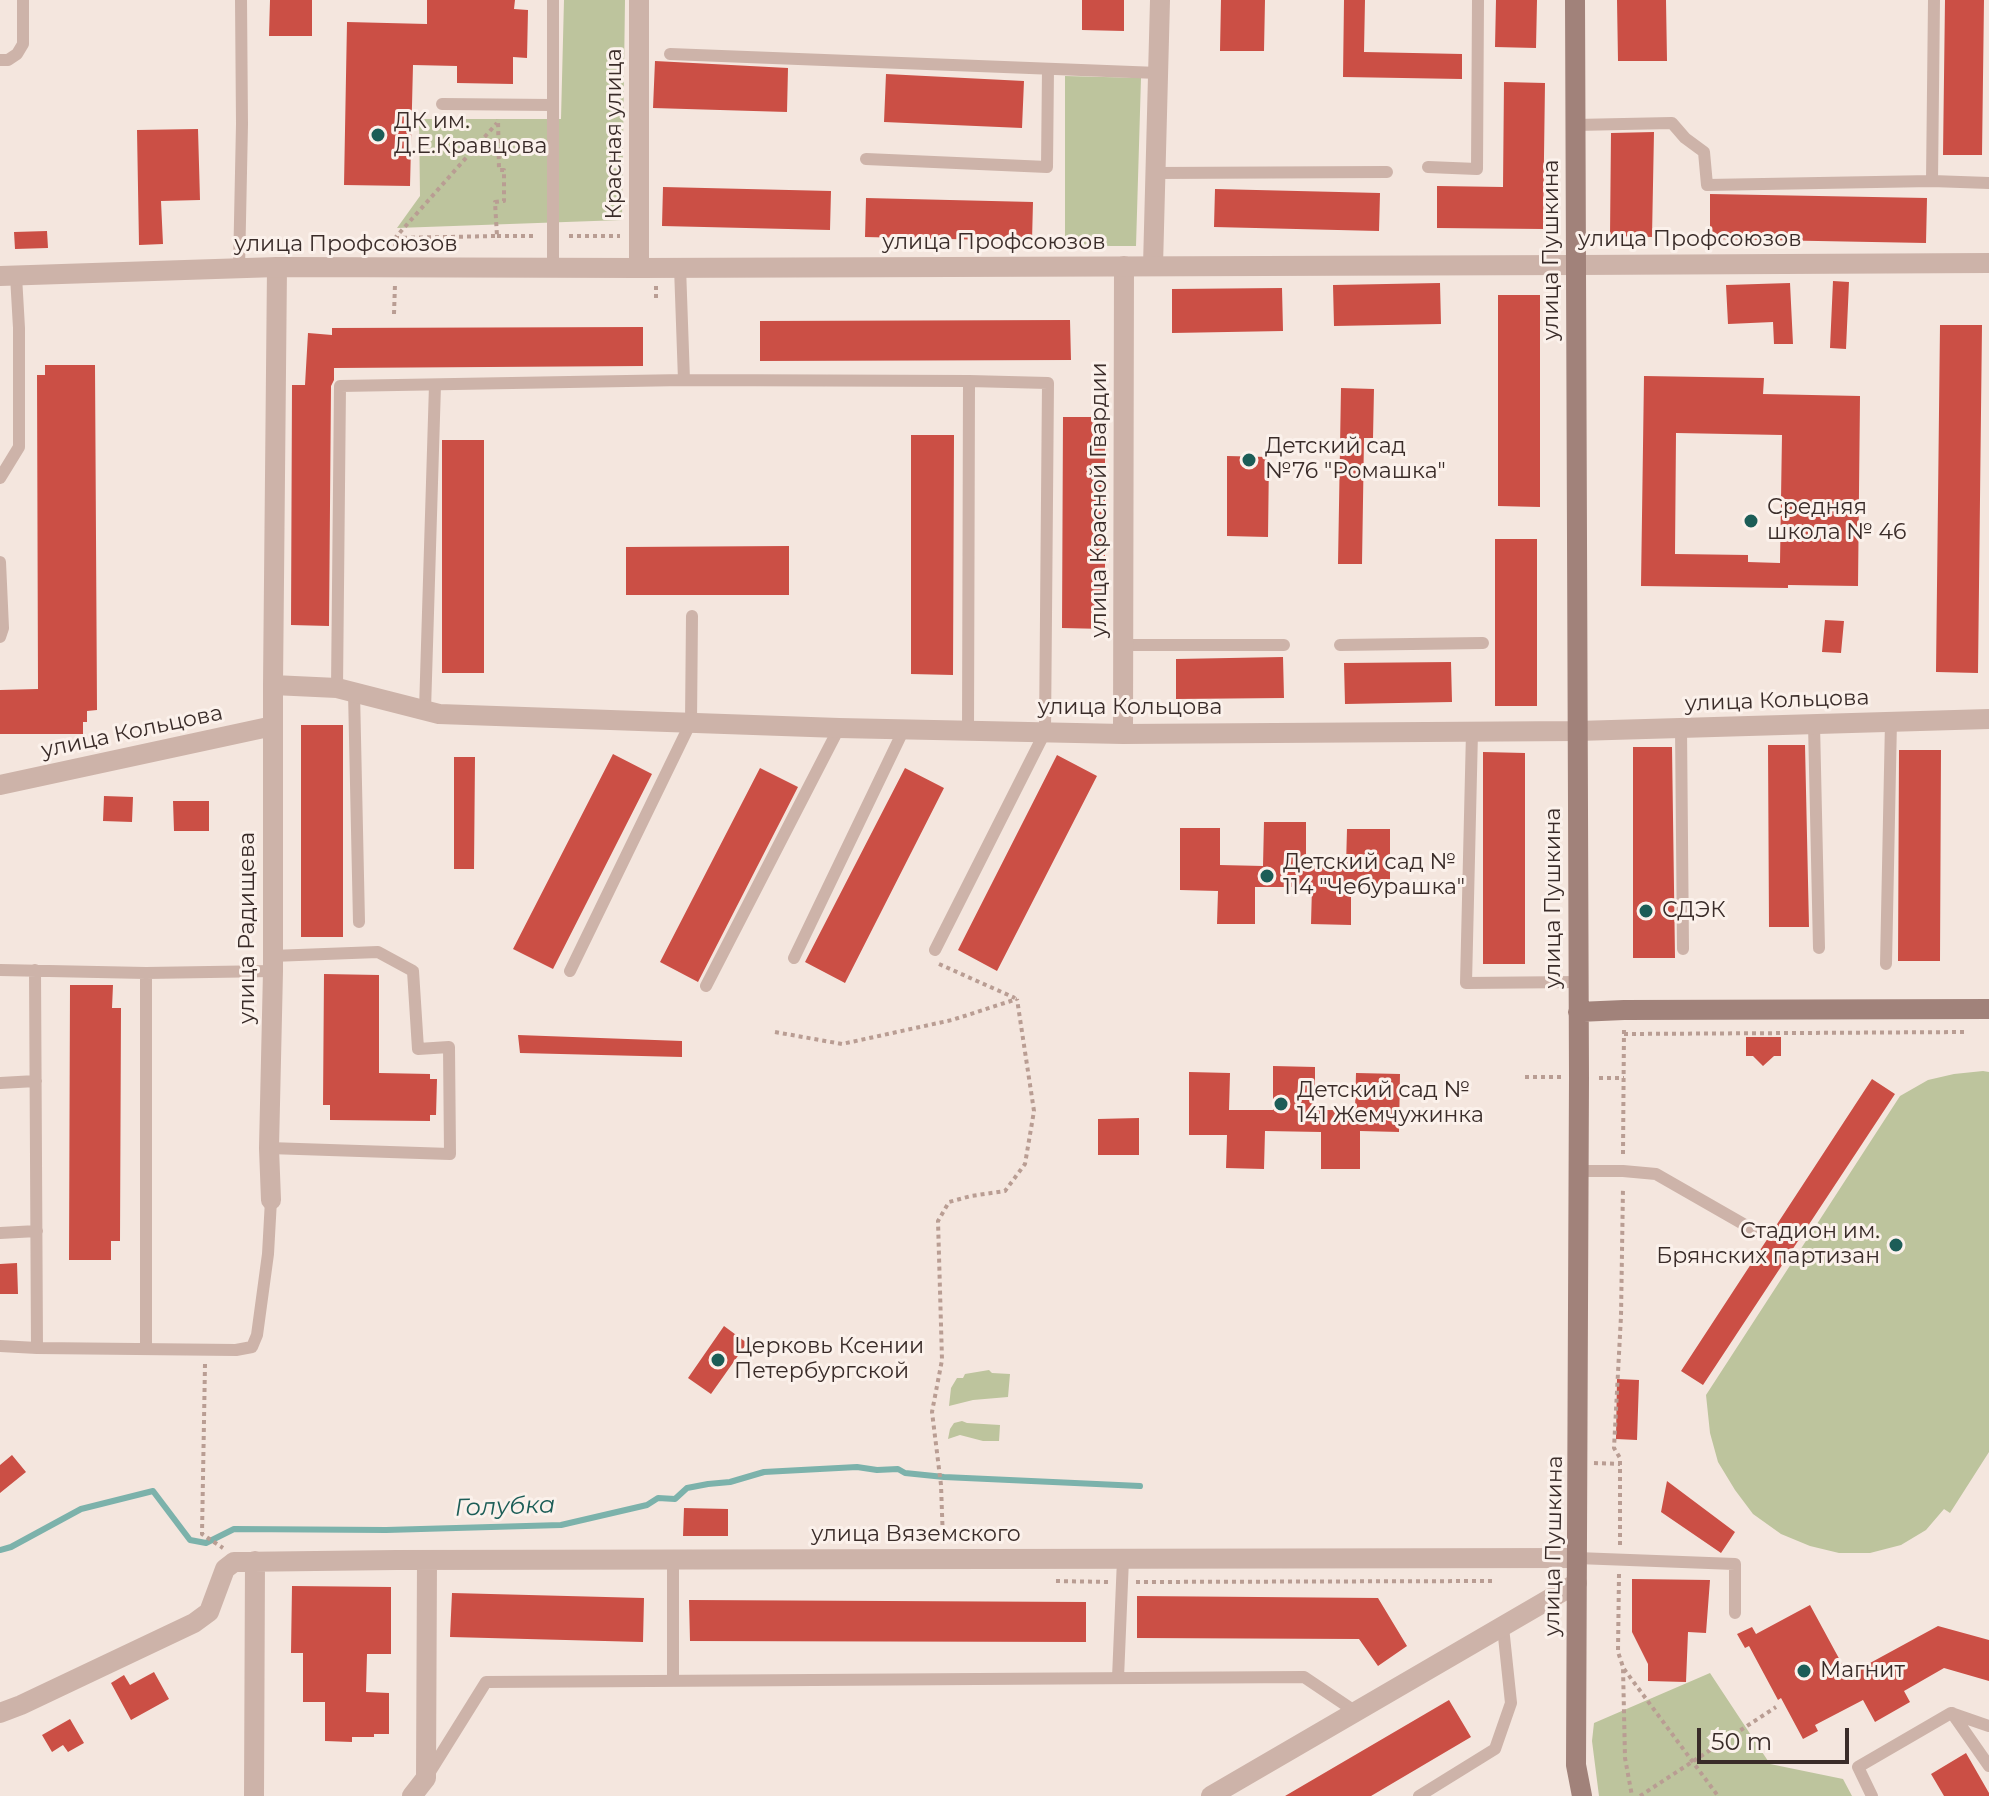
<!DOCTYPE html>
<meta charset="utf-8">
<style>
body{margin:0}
#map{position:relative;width:1989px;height:1796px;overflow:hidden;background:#f4e6de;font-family:Montserrat,sans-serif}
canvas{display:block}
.scale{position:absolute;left:1697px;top:1728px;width:152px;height:36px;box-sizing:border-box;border:4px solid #3a2c29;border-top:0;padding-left:10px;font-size:24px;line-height:28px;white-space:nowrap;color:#3a2c29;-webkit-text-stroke:6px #fbf1eb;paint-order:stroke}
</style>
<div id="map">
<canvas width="1989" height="1796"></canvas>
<div class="scale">50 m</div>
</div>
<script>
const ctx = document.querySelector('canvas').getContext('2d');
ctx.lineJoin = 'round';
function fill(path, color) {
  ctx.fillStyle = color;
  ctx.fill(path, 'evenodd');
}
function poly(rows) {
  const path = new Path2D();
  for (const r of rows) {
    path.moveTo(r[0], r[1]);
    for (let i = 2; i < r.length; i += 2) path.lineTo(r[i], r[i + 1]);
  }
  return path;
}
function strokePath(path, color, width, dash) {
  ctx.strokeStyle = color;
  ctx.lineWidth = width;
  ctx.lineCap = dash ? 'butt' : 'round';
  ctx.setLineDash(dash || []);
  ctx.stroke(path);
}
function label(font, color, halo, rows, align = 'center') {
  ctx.font = font + ' Montserrat,sans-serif';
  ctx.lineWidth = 6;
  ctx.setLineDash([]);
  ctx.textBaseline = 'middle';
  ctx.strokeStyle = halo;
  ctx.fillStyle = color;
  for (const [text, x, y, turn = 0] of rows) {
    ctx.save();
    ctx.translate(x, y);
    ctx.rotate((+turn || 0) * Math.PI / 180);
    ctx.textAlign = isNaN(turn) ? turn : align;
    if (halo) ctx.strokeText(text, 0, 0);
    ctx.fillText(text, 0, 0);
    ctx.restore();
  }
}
const green = poly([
 [564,0,625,0,622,220,397,228,420,196,419,119,561,119],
 [1065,76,1141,78,1136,246,1065,246],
 [1983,1071,1989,1072,1989,1452,1950,1513,1944,1509,1926,1530,1901,1545,1870,1553,1839,1553,1810,1546,1781,1534,1753,1514,1735,1490,1718,1462,1710,1433,1706,1395,1900,1096,1928,1080,1954,1074],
 [989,1370,992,1373,1010,1374,1008,1397,973,1400,949,1406,951,1388,957,1378,963,1378,965,1374],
 [962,1421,967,1423,1000,1425,999,1441,983,1441,960,1435,948,1439,950,1429,954,1423],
 [1710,1673,1770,1764,1843,1779,1852,1796,1599,1796,1592,1741,1594,1723]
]);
const stream = poly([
 [0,1550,11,1547,81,1509,153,1491,190,1540,206,1543,234,1529,386,1530,561,1525,647,1505,658,1498,675,1499,687,1488,708,1484,730,1482,764,1472,857,1467,877,1470,898,1469,905,1473,944,1477,1140,1486]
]);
const building = poly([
 [270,0,312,0,312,36,269,36],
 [427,0,515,0,514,9,528,10,527,58,513,57,513,84,457,83,457,66,413,65,410,186,344,185,347,22,427,24],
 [1082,0,1124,0,1124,31,1082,30],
 [1221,0,1265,0,1264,51,1220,51],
 [1344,0,1365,0,1364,52,1462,54,1462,79,1343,77],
 [1496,0,1537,0,1536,48,1495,47],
 [1617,0,1666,0,1667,61,1618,61],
 [1945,0,1984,0,1982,155,1943,155],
 [655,61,788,68,787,112,653,108],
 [886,74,1024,81,1022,128,884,122],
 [1504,82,1545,83,1543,229,1437,228,1437,186,1503,187],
 [198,129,200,200,161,201,163,244,139,245,137,130],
 [1654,132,1652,237,1610,236,1611,133],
 [663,187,831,191,830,230,662,226],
 [1215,189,1380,193,1379,231,1214,227],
 [1710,194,1927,198,1926,243,1710,239],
 [866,198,1033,202,1032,241,865,237],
 [47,231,48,248,15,249,14,232],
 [1833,281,1849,282,1846,349,1830,348],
 [1440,283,1441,324,1334,326,1333,285],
 [1790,283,1793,344,1774,344,1773,322,1728,324,1726,285],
 [1282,288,1283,331,1172,333,1172,289],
 [1498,295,1540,295,1540,507,1498,506],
 [1070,320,1071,360,760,361,760,321],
 [1940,325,1982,325,1978,673,1936,672],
 [643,327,643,366,334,368,334,380,331,386,329,626,291,625,292,385,305,385,308,333,332,335,332,328],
 [45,365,95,365,97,710,87,711,87,722,83,722,83,734,0,734,0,690,38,689,37,375,45,375],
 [1644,376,1764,378,1763,394,1860,396,1858,586,1788,585,1788,588,1641,586],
 [1676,433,1782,435,1780,563,1748,562,1748,555,1675,554],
 [1341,388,1374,389,1373,438,1364,438,1362,564,1338,564],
 [1063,417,1105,417,1105,629,1062,628],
 [911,435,954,435,953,675,911,674],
 [442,440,484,440,484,673,442,673],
 [1227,456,1269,457,1268,537,1227,536],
 [1495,539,1537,539,1537,706,1495,706],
 [789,546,789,595,626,595,626,547],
 [1825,620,1844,621,1841,653,1822,652],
 [1283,657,1284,698,1176,699,1176,659],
 [1451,662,1452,702,1345,704,1344,663],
 [301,725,343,725,343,937,301,937],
 [1768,745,1805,745,1809,927,1769,927],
 [1633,747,1672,747,1675,958,1633,958],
 [1899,750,1941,750,1940,961,1898,961],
 [1483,752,1525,753,1525,964,1483,964],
 [613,754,652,774,553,969,513,949],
 [1057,755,1097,776,997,971,958,950],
 [454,757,475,757,474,869,454,869],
 [760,768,798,787,698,982,660,962],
 [905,768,944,788,845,983,805,962],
 [104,796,133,797,132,822,103,821],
 [173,801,209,801,209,831,174,831],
 [1264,822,1306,822,1306,865,1346,866,1347,829,1390,829,1390,888,1351,887,1351,925,1311,924,1312,887,1255,887,1255,924,1217,924,1218,891,1180,890,1180,828,1220,828,1220,865,1263,866],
 [324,974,379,975,379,1073,430,1074,430,1079,437,1079,436,1115,430,1115,430,1121,330,1120,330,1105,323,1105],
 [70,985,113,985,112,1008,121,1008,120,1241,111,1241,111,1260,69,1260],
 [518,1035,682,1041,682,1057,520,1053],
 [1746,1037,1781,1037,1781,1056,1774,1056,1763,1066,1753,1056,1746,1056],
 [1273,1066,1315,1067,1315,1110,1355,1110,1356,1073,1400,1074,1399,1132,1360,1131,1360,1169,1321,1169,1321,1132,1265,1131,1264,1169,1226,1168,1227,1135,1189,1135,1189,1072,1230,1073,1229,1110,1273,1110],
 [1872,1079,1895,1094,1703,1385,1681,1371],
 [1139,1118,1139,1155,1098,1155,1098,1119],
 [17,1263,18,1294,0,1294,0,1264],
 [724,1326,747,1343,711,1394,688,1378],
 [1617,1379,1639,1380,1637,1440,1616,1439],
 [12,1455,26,1472,0,1493,0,1465],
 [1667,1481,1735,1532,1721,1553,1661,1512],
 [684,1508,728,1509,728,1536,683,1536],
 [1632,1579,1710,1580,1706,1633,1688,1632,1686,1682,1648,1681,1648,1664,1632,1632],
 [292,1586,391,1587,391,1654,367,1654,366,1692,389,1693,389,1734,374,1734,374,1737,352,1737,352,1742,325,1741,325,1702,303,1702,303,1653,291,1653],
 [452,1593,644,1598,643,1642,450,1637],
 [1137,1596,1378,1598,1407,1646,1378,1666,1359,1639,1137,1638],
 [689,1600,1086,1602,1086,1642,690,1641],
 [1810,1605,1848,1675,1938,1626,1989,1640,1989,1681,1944,1668,1904,1691,1910,1702,1875,1722,1863,1700,1815,1725,1818,1731,1803,1739,1781,1698,1778,1700,1749,1646,1745,1648,1737,1634,1752,1627,1756,1634],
 [154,1672,169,1699,131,1720,111,1683,124,1675,130,1685],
 [1449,1700,1471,1737,1371,1796,1285,1796],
 [70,1719,84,1743,68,1752,63,1745,52,1752,42,1735],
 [1966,1753,1989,1793,1989,1796,1944,1796,1931,1774]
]);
const path = poly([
 [497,236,536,236],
 [569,236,620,236],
 [395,238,497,236,495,202,504,201,504,170,499,170,498,119],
 [395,247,395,238,497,123],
 [656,286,656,298],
 [394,314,395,284],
 [939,964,1015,998],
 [775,1032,842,1044,952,1020,1017,999],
 [1624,1034,1968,1032],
 [1525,1077,1562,1077],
 [1599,1078,1624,1078],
 [1623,1154,1624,1027],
 [205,1364,202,1534,223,1548],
 [1594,1463,1620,1464],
 [943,1541,941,1485,932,1412,942,1360,938,1221,949,1202,971,1196,1005,1191,1025,1164,1034,1111,1017,999],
 [1620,1545,1620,1458,1614,1448,1621,1316,1623,1187],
 [1619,1574,1618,1652,1623,1667,1625,1758,1632,1796],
 [1056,1581,1108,1582],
 [1136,1582,1494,1581],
 [1624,1669,1718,1796],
 [1640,1796,1776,1707]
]);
const service = poly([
 [1934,0,1932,181,1989,183],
 [670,54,1158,73],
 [0,60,8,60,17,54,23,44,23,0],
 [442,104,551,105],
 [1575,125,1672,123,1685,138,1704,152,1707,185,1932,181],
 [866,159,1047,167,1048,69],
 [1428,167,1477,169,1478,0],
 [1155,173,1387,172],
 [680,267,684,380,969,381],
 [553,268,553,0],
 [239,269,242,124,241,0],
 [0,478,19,447,19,328,16,276],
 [0,562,3,628,0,637],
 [1123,645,1284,645],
 [1340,645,1483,643],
 [337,688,340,386,684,380],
 [354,692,359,922],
 [425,710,435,385],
 [1814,724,1819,948],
 [1681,728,1683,949],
 [1472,732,1466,983,1578,982],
 [935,950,1045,732,1048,383,969,381,968,730],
 [794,958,904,729],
 [1886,964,1891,721],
 [0,970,146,973,273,971],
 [35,970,37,1348,236,1350,252,1347,257,1335,268,1254,271,1200],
 [570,971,691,722,692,616],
 [146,973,146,1348],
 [706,986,839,728],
 [0,1083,36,1081],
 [269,1148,450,1154,449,1047,418,1049,413,971,378,952,272,956],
 [1579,1171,1623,1171,1656,1174,1759,1233],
 [0,1233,37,1231],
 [0,1346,37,1348],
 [1577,1558,1735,1564,1735,1613],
 [1118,1678,1123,1559],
 [673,1681,673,1559],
 [1952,1713,1989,1766],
 [428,1775,486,1682,1304,1677,1356,1712],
 [1419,1796,1495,1749,1511,1703,1503,1627],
 [1872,1796,1858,1767,1951,1713,1989,1726]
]);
const minor = poly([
 [639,0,639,268],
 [1576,265,1989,263],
 [1153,266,1160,0],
 [273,685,337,688,439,714,839,728,1123,734,1577,731,1989,719],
 [1123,734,1124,266],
 [0,785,273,726],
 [271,1200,269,1148,273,971,273,685,277,267],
 [0,1713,21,1705,194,1623,209,1612,225,1569,234,1562,397,1560,1577,1558],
 [254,1796,255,1561],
 [412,1796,426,1778,427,1560]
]);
const tertiary = poly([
 [0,276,277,267,639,268,1576,265],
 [1211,1796,1577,1583]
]);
const secondary = poly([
 [1575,0,1579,1077,1576,1765,1582,1796],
 [1578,1012,1624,1010,1989,1009]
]);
const markers = [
 [378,135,8,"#1c5d57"],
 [1249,460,8,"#1c5d57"],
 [1751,521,8,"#1c5d57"],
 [1267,876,8,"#1c5d57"],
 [1646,911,8,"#1c5d57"],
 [1281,1104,8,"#1c5d57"],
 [1896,1245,8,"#1c5d57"],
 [718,1360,8,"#1c5d57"],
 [1804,1671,8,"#1c5d57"]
];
const poiNames = [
 ["ДК им.",394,122],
 ["Д.Е.Кравцова",394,147],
 ["Детский сад",1265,447],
 ["№76 \"Ромашка\"",1265,472],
 ["Средняя",1767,508],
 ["школа № 46",1767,533],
 ["Детский сад №",1283,863],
 ["114 \"Чебурашка\"",1283,888],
 ["СДЭК",1662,911],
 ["Детский сад №",1297,1091],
 ["141 Жемчужинка",1297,1116],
 ["Стадион им.",1880,1232,"right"],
 ["Брянских партизан",1880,1257,"right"],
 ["Церковь Ксении",734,1347],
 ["Петербургской",734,1372],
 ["Магнит",1820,1671]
];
const streetNames = [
 ["Красная улица",615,134,-90],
 ["улица Профсоюзов",1690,240],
 ["улица Профсоюзов",994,243],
 ["улица Профсоюзов",346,245],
 ["улица Пушкина",1552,250,-90],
 ["улица Красной Гвардии",1100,500,-90],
 ["улица Кольцова",1777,701,-2],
 ["улица Кольцова",1130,708],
 ["улица Кольцова",132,732,-12],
 ["улица Пушкина",1554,898,-90],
 ["улица Радищева",248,928,-90],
 ["улица Вяземского",916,1535],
 ["улица Пушкина",1554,1546,-89]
];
const waterNames = [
 ["Голубка",505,1507,-2]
];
fill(green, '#bdc49d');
strokePath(stream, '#7cb2ab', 6);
fill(building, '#cb4f45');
strokePath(path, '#b99d93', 4, [4, 4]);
strokePath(service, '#cdb3a9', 12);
strokePath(minor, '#cdb3a9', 20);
strokePath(tertiary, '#cdb3a9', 20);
strokePath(secondary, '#a1827a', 20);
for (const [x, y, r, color] of markers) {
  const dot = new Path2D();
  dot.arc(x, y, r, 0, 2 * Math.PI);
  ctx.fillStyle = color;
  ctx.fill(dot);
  strokePath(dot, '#fbf1eb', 3);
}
label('22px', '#3a2c29', '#fbf1eb', poiNames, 'left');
label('22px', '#3a2c29', '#fbf1eb', streetNames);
label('italic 24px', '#1c5d57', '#fbf1eb', waterNames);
</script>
